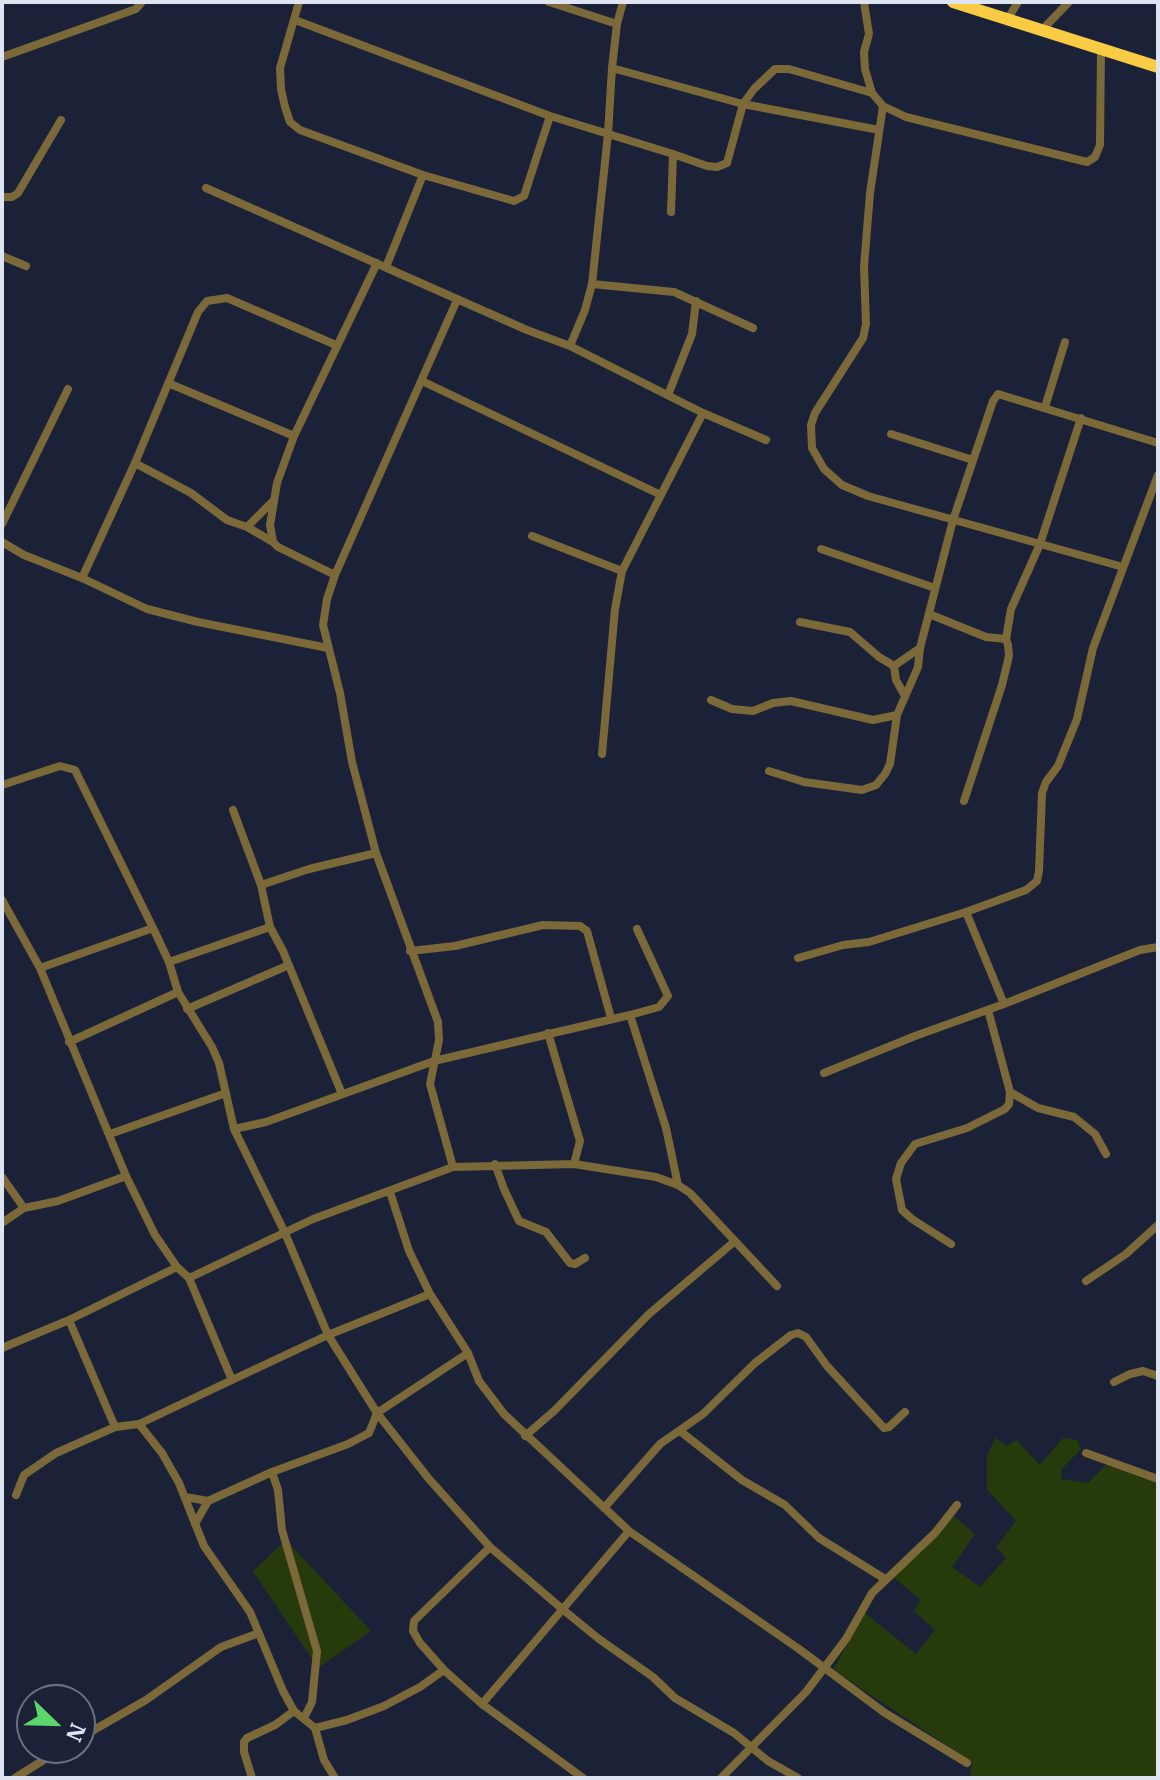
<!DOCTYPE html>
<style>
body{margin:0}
#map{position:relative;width:1160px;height:1780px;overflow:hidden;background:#1b2237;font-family:"IBM Plex Serif",serif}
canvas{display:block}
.frame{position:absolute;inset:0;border:4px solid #dfe4f3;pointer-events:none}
.north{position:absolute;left:16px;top:1684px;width:80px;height:80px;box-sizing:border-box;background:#1b2237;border:2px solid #697082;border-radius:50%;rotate:113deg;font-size:22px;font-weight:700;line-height:32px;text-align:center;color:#dfe4f3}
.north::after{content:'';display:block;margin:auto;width:28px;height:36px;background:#5cd56d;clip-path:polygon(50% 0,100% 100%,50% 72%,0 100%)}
</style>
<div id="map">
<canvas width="1160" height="1780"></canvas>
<div class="frame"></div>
<div class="north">N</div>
</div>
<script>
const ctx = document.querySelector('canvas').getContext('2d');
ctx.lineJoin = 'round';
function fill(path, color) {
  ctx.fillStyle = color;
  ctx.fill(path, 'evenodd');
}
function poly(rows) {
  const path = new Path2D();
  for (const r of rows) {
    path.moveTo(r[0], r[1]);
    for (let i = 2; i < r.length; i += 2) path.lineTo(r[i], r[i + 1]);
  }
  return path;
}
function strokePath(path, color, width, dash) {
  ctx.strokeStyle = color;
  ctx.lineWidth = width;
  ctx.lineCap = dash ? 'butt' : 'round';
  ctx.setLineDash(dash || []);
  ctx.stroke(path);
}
const green = poly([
 [995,1438,1007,1446,1016,1440,1040,1465,1063,1438,1077,1440,1081,1449,1061,1470,1061,1479,1088,1483,1106,1465,1158,1482,1158,1778,970,1778,972,1762,833,1670,865,1613,916,1654,935,1630,914,1611,921,1600,893,1577,954,1516,975,1534,952,1567,980,1587,1006,1558,996,1547,1016,1521,987,1489,987,1456],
 [286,1540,371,1631,318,1668,253,1571]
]);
const minor = poly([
 [299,2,280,68,281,89,285,107,290,122,300,130,423,175,514,201,524,196,550,116],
 [549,2,617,24],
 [864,2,869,34,864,52,865,69,872,93,883,106,906,117,1087,162,1095,157,1100,145,1101,49],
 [295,20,550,116,673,154,671,212],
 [1007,20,1018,2],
 [1042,30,1069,2],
 [2,57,136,9,142,2],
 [612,68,743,104,754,89,775,69,789,69,872,93],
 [883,106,870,193,864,267,866,324,863,338,815,413,811,425,812,448,824,469,842,485,868,496,1123,567],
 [673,154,707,166,717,167,727,163,743,104,879,130],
 [206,188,527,330,570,346,585,310,592,284,608,134,612,68,617,24,623,2],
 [2,197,12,197,18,193,61,120],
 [2,256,26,266],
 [386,267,423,175],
 [592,284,674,292,753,328],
 [570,346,703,413,766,440],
 [422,381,661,495],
 [168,383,294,436],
 [668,395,692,334,696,301],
 [1045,407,1065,342],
 [891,434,973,460],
 [135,463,191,493,227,520,247,527,273,542],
 [2,524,68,389],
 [247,527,274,500],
 [532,536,622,571],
 [2,542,24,555,82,578,147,609,198,622,328,648],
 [821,549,935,588],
 [335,575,278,547,273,542,270,525,277,483,294,436,377,263],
 [82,578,135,463,198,312,207,301,227,298,336,345],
 [929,614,986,637,1006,639,1008,645,1009,656,1002,685,964,801],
 [800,622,850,632,879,657,894,666,920,648],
 [1006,639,1011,609,1040,544,1081,418],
 [894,666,896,680,905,696],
 [711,700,732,709,753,711,773,703,791,701,873,720,897,715],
 [602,754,615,609,622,571,703,413],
 [769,771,804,782,862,790,876,785,885,774,890,764,897,715,918,667,920,648,953,520,993,401,998,394,1158,443],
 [2,785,60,766,75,770,153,928],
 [261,885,309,869,376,853],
 [2,900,40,968,126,1176,155,1235,177,1267,189,1278],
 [966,912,1004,1004,1140,950,1158,947],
 [270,927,283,951,342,1094],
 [410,951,455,946,543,925,580,926,587,931,611,1018],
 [798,958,843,945,869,942,966,912,1026,890,1037,881,1039,871,1042,793,1046,782,1058,766,1077,719,1093,648,1158,475],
 [169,962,270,927,261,885,233,810],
 [40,968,153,928,169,962,178,992,212,1047,219,1063,234,1129],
 [187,1009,289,965],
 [630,1015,659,1007,668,996,637,929],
 [548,1033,580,1141,574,1164],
 [69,1042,178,992],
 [824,1073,915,1036,1004,1004],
 [1010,1092,1038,1108,1074,1117,1095,1134,1106,1154],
 [110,1134,226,1093],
 [495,1164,504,1189,519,1221,546,1232,570,1263,575,1264,585,1258],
 [453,1167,574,1164,656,1177,678,1185,690,1193,777,1286],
 [2,1177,24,1208],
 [390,1192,409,1251,430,1294],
 [2,1223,24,1208,58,1201,126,1176],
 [951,1244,912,1219,902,1210,896,1179,901,1163,915,1144,967,1128,1005,1109,1009,1104,1010,1092,988,1010],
 [1086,1281,1126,1254,1158,1225],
 [69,1320,115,1427,139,1424],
 [2,1348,69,1320,177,1267],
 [468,1353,479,1381,504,1414,629,1531,482,1704],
 [232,1380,139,1424,162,1453,179,1483,204,1546,250,1612,283,1691,294,1711,315,1728,347,1720,384,1706,420,1687,444,1670,482,1704,583,1778],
 [1114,1382,1130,1374,1143,1371,1158,1376],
 [680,1431,742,1480,785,1505,819,1538,885,1579],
 [525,1436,554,1411,649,1314,735,1241],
 [1086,1453,1158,1479],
 [272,1472,278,1490,282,1530,317,1651,312,1702,304,1718],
 [16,1495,24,1475,56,1453,115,1427],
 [185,1497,208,1501,272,1472,348,1444,369,1433,377,1413,468,1353,430,1294,328,1335,232,1380,189,1278,313,1219,453,1167,430,1084,439,1040,438,1022,376,853,352,762,340,693,323,625,327,599,335,575,457,300],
 [604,1508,660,1444,703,1414,755,1363,791,1335,798,1333,806,1337,827,1366,884,1428,889,1427,905,1412],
 [195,1524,208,1501],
 [629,1531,799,1649,885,1713,967,1763],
 [490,1547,561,1608,599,1639,653,1677,675,1698,734,1733,768,1761,798,1778],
 [444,1670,420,1643,413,1631,414,1621,490,1547,429,1479,377,1413,328,1335,285,1233,234,1129,266,1122,434,1061,630,1015,666,1128,678,1185],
 [315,1728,324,1760,335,1778],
 [80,1738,146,1700,221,1647,259,1633],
 [15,1778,63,1748],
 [252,1778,244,1752,244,1742,247,1738,275,1725,294,1711],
 [721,1778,806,1692,846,1639,872,1593,935,1533,957,1505]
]);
const highway = poly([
 [953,2,1158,67]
]);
fill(green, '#273a0c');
strokePath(minor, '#7c693a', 8);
strokePath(highway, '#facc43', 12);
</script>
